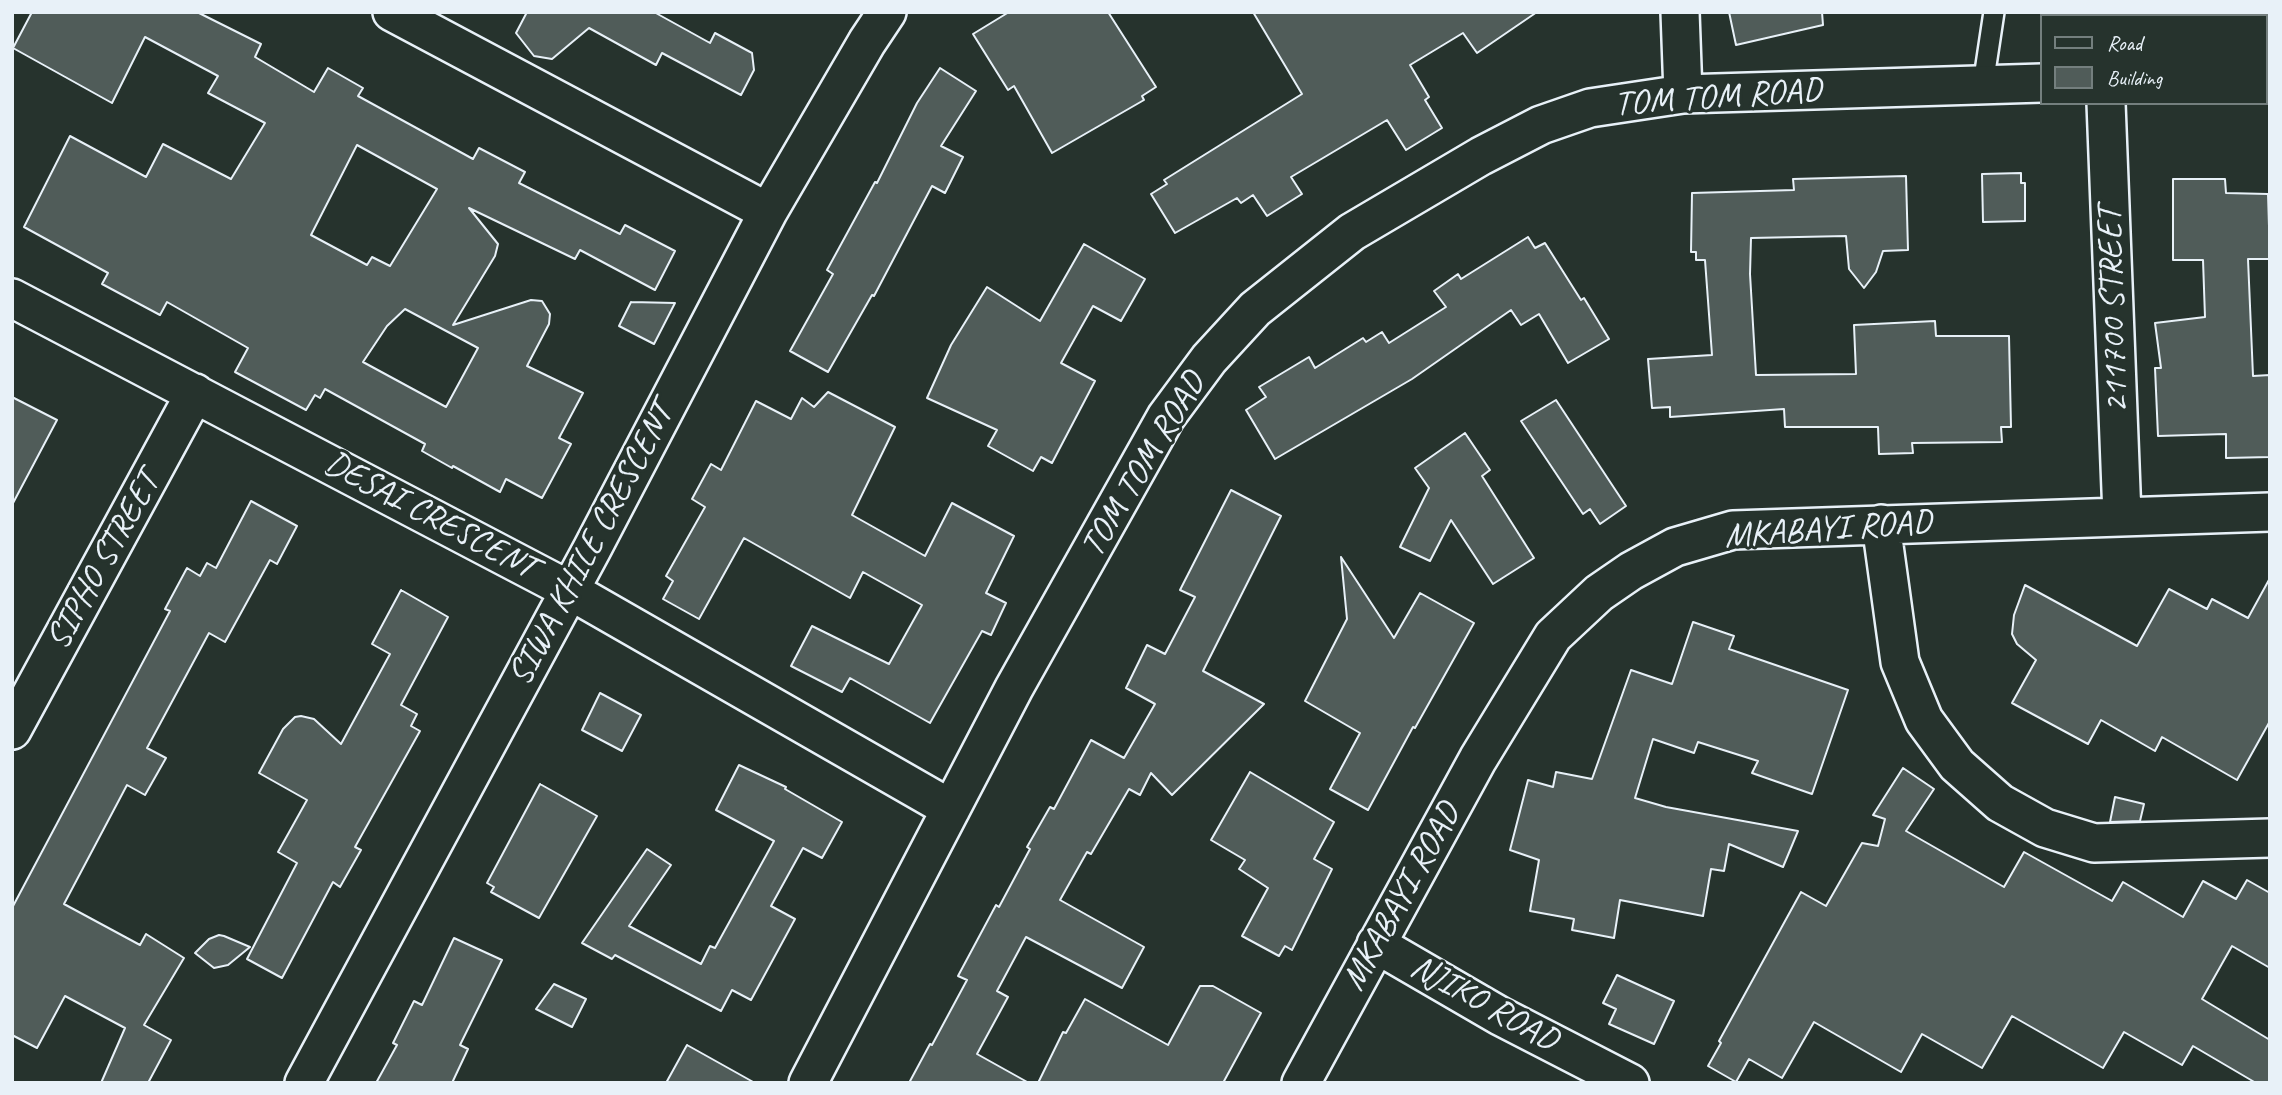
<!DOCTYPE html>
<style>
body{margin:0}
#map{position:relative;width:2282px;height:1095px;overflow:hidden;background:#26332d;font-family:Caveat,sans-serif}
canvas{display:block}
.frame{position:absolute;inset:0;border:14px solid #e8f1f8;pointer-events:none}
.legend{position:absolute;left:2040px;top:14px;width:228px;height:91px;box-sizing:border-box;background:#26332d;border:2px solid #747f7e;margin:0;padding:9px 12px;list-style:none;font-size:21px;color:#e8f1f8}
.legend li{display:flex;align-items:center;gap:14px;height:35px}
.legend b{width:35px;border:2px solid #747f7e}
</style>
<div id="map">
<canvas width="2282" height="1095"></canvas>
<div class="frame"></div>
<ul class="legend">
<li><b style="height:9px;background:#26332d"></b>Road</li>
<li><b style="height:19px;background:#505c59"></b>Building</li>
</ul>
</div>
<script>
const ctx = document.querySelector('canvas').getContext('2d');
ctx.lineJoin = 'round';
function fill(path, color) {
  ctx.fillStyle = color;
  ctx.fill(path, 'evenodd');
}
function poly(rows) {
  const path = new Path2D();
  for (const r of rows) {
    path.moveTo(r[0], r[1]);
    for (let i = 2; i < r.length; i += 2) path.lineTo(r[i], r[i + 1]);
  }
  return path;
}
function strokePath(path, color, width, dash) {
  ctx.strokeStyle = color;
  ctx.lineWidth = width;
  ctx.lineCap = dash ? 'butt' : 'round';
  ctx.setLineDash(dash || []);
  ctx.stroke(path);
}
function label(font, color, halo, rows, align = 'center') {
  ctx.font = font + ' Caveat,sans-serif';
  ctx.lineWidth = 6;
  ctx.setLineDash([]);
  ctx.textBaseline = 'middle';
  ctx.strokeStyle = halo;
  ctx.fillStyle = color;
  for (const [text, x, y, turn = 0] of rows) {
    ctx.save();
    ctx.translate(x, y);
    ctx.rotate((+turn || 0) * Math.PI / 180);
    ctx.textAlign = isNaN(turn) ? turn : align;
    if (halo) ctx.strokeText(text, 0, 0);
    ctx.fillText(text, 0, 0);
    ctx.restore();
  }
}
const building = poly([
 [32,12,197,12,261,44,255,57,314,92,328,68,363,88,358,96,473,159,479,148,525,172,519,183,620,234,625,225,675,251,655,290,580,250,575,259,469,208,498,244,495,256,453,325,531,300,542,301,550,314,549,324,527,366,583,393,559,438,571,444,542,498,506,479,500,492,453,466,452,468,422,451,425,444,325,389,320,398,315,395,306,410,235,372,248,348,167,302,160,315,102,284,108,273,24,227,70,136,146,177,163,144,231,179,265,123,208,93,218,76,145,37,112,103,13,48,32,12],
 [357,145,437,189,390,266,372,257,367,265,311,235,357,145],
 [405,309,478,348,446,407,363,362,387,326,405,309],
 [527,12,654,12,710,43,715,33,752,53,754,70,741,95,662,53,656,65,589,28,552,59,534,56,516,33,527,12],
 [1009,12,1108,12,1156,87,1142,96,1144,100,1052,153,1014,86,1008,90,973,34,1009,12],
 [1253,12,1537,12,1477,53,1463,33,1410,65,1429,97,1425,100,1442,128,1406,150,1387,120,1291,177,1302,194,1267,216,1253,195,1241,203,1237,198,1175,233,1151,194,1167,184,1164,180,1302,94,1253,12],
 [1729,12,1822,12,1823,25,1736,45,1729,12],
 [940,68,976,91,941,146,963,157,945,193,932,186,874,296,872,295,828,372,790,351,833,274,827,270,875,182,877,183,917,103,940,68],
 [2021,173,2021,183,2025,183,2025,221,1983,222,1982,174,2021,173],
 [1906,176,1908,250,1883,251,1876,272,1864,288,1849,269,1846,236,1751,238,1750,274,1756,375,1856,374,1854,325,1935,321,1936,336,2009,336,2011,427,2001,427,2002,442,1912,443,1913,453,1879,454,1878,427,1785,427,1784,409,1670,417,1670,407,1652,408,1648,359,1712,355,1705,260,1696,260,1696,252,1691,252,1692,193,1794,190,1793,179,1906,176],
 [2173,179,2225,179,2226,193,2268,194,2270,259,2248,259,2253,376,2270,375,2270,457,2226,458,2226,434,2158,436,2155,368,2161,368,2155,323,2205,317,2203,260,2173,260,2173,179],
 [1528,237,1535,248,1545,243,1581,300,1584,298,1609,339,1568,363,1539,314,1521,325,1511,310,1412,379,1275,459,1246,410,1266,397,1259,387,1309,357,1315,368,1363,338,1366,342,1382,332,1389,343,1446,307,1434,291,1458,274,1461,279,1528,237],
 [1084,244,1145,279,1121,321,1093,306,1061,363,1095,381,1052,463,1041,457,1033,471,988,446,997,430,927,398,951,345,987,287,1040,321,1084,244],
 [631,302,675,303,654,344,619,326,631,302],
 [828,392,895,427,852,515,925,556,952,503,1014,536,986,593,1006,603,991,635,982,631,930,723,850,678,842,692,791,666,812,626,889,664,922,605,863,572,850,598,744,538,699,619,663,599,673,581,666,576,705,507,692,499,711,464,721,470,756,401,791,419,802,398,814,407,828,392],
 [12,397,57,420,12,505,12,397],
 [1556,400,1626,506,1600,524,1590,509,1583,514,1521,421,1556,400],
 [1465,433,1490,470,1482,476,1534,558,1493,584,1451,520,1430,561,1400,547,1429,488,1415,468,1465,433],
 [1231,490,1281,516,1203,671,1264,704,1172,795,1151,773,1140,795,1129,789,1091,854,1087,852,1060,900,1144,947,1122,988,1026,937,997,991,1008,997,977,1054,1029,1083,909,1083,930,1044,932,1045,967,980,958,976,996,905,999,907,1030,849,1027,847,1050,807,1054,809,1091,740,1124,758,1155,704,1126,688,1147,645,1165,654,1195,597,1180,590,1231,490],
 [251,501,297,526,277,564,270,560,225,642,209,633,147,748,166,758,145,795,127,785,64,904,140,945,146,934,184,958,144,1025,171,1040,148,1083,101,1083,125,1028,65,996,37,1048,12,1035,12,908,170,611,165,609,187,568,200,576,207,563,216,568,251,501],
 [1341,557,1394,638,1420,593,1474,623,1415,728,1413,727,1368,810,1330,789,1360,733,1305,701,1347,619,1341,557],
 [2270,578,2270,721,2237,780,2162,737,2155,751,2101,720,2088,744,2012,703,2036,660,2017,644,2012,634,2014,615,2025,585,2137,646,2169,589,2207,609,2212,599,2248,618,2270,578],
 [401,590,448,617,401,705,417,714,411,726,420,731,355,847,361,850,340,887,333,882,282,978,247,959,297,863,278,852,307,800,259,773,283,729,295,717,301,716,314,719,341,744,390,654,372,644,401,590],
 [1693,622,1734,636,1729,649,1848,690,1812,794,1752,773,1758,761,1698,742,1694,753,1653,739,1635,798,1666,807,1798,831,1783,867,1729,844,1724,871,1711,869,1703,916,1620,900,1614,938,1572,930,1574,919,1530,911,1539,860,1510,850,1528,780,1553,787,1556,772,1592,779,1631,670,1672,684,1693,622],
 [600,693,641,715,622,751,582,730,600,693],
 [739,765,786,787,785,789,842,822,822,858,803,848,771,906,795,919,751,1000,732,990,721,1011,615,955,612,959,582,943,647,849,671,865,629,926,701,964,710,946,715,948,774,841,716,810,739,765],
 [1903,768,1934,789,1906,831,2004,887,2024,852,2112,901,2123,882,2183,917,2203,881,2236,899,2247,880,2270,893,2270,968,2232,946,2202,999,2270,1040,2270,1083,2256,1083,2193,1046,2182,1065,2124,1032,2103,1068,2012,1016,1982,1068,1922,1034,1901,1072,1814,1022,1782,1078,1749,1059,1736,1082,1708,1066,1721,1043,1719,1041,1801,892,1826,906,1862,843,1878,846,1885,819,1873,815,1903,768],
 [1250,772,1334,822,1314,859,1332,869,1292,950,1285,946,1279,956,1242,936,1268,888,1239,869,1245,860,1211,840,1250,772],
 [540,784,597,816,539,918,491,892,494,887,487,883,540,784],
 [2115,797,2144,804,2140,821,2110,822,2115,797],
 [219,935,224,936,250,947,228,965,214,968,195,953,209,939,219,935],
 [454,938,502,960,460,1045,468,1049,452,1083,376,1083,397,1045,393,1043,414,1001,422,1005,454,938],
 [1617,975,1674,1001,1654,1044,1609,1024,1616,1009,1603,1003,1617,975],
 [554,984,586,999,572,1027,536,1009,554,984],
 [1200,986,1213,986,1261,1013,1223,1083,1038,1083,1063,1032,1066,1033,1085,999,1168,1045,1200,986],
 [687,1045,755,1083,666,1083,687,1045]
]);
const service = poly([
 [1983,85,1994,12]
]);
const minor = poly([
 [392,12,768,212],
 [1680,12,1683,94],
 [2266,76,2270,76],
 [2106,103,2122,516],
 [12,298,569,590,951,809],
 [1881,524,1900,662,1924,720,1957,765,2000,803,2045,828,2094,843,2270,838],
 [12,730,195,393],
 [1376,944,1500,1016,1630,1083],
 [304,1083,592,549,768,212,867,42,887,12],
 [808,1083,1014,688,1166,417,1209,359,1255,309,1352,232,1481,156,1541,125,1590,108,1683,94,2042,83],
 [1301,1083,1478,759,1553,636,1599,593,1631,571,1675,547,1733,530,2270,512]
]);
const streetNames = [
 ["TOM TOM ROAD",1718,98,-4],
 ["211700 STREET",2114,310,-92],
 ["TOM TOM ROAD",1144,465,-59],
 ["DESAI CRESCENT",430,516,28],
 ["MKABAYI ROAD",1828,530,-4],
 ["SIWA KHILE CRESCENT",592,545,-62],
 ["SIPHO STREET",104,561,-61],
 ["MKABAYI ROAD",1402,897,-61],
 ["NJIKO ROAD",1484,1004,29]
];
fill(building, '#505c59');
strokePath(building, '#e8f1f8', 2);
strokePath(service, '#e8f1f8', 24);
strokePath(minor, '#e8f1f8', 42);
strokePath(service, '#26332d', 19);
strokePath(minor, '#26332d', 37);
label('35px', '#e8f1f8', '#26332d', streetNames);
</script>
